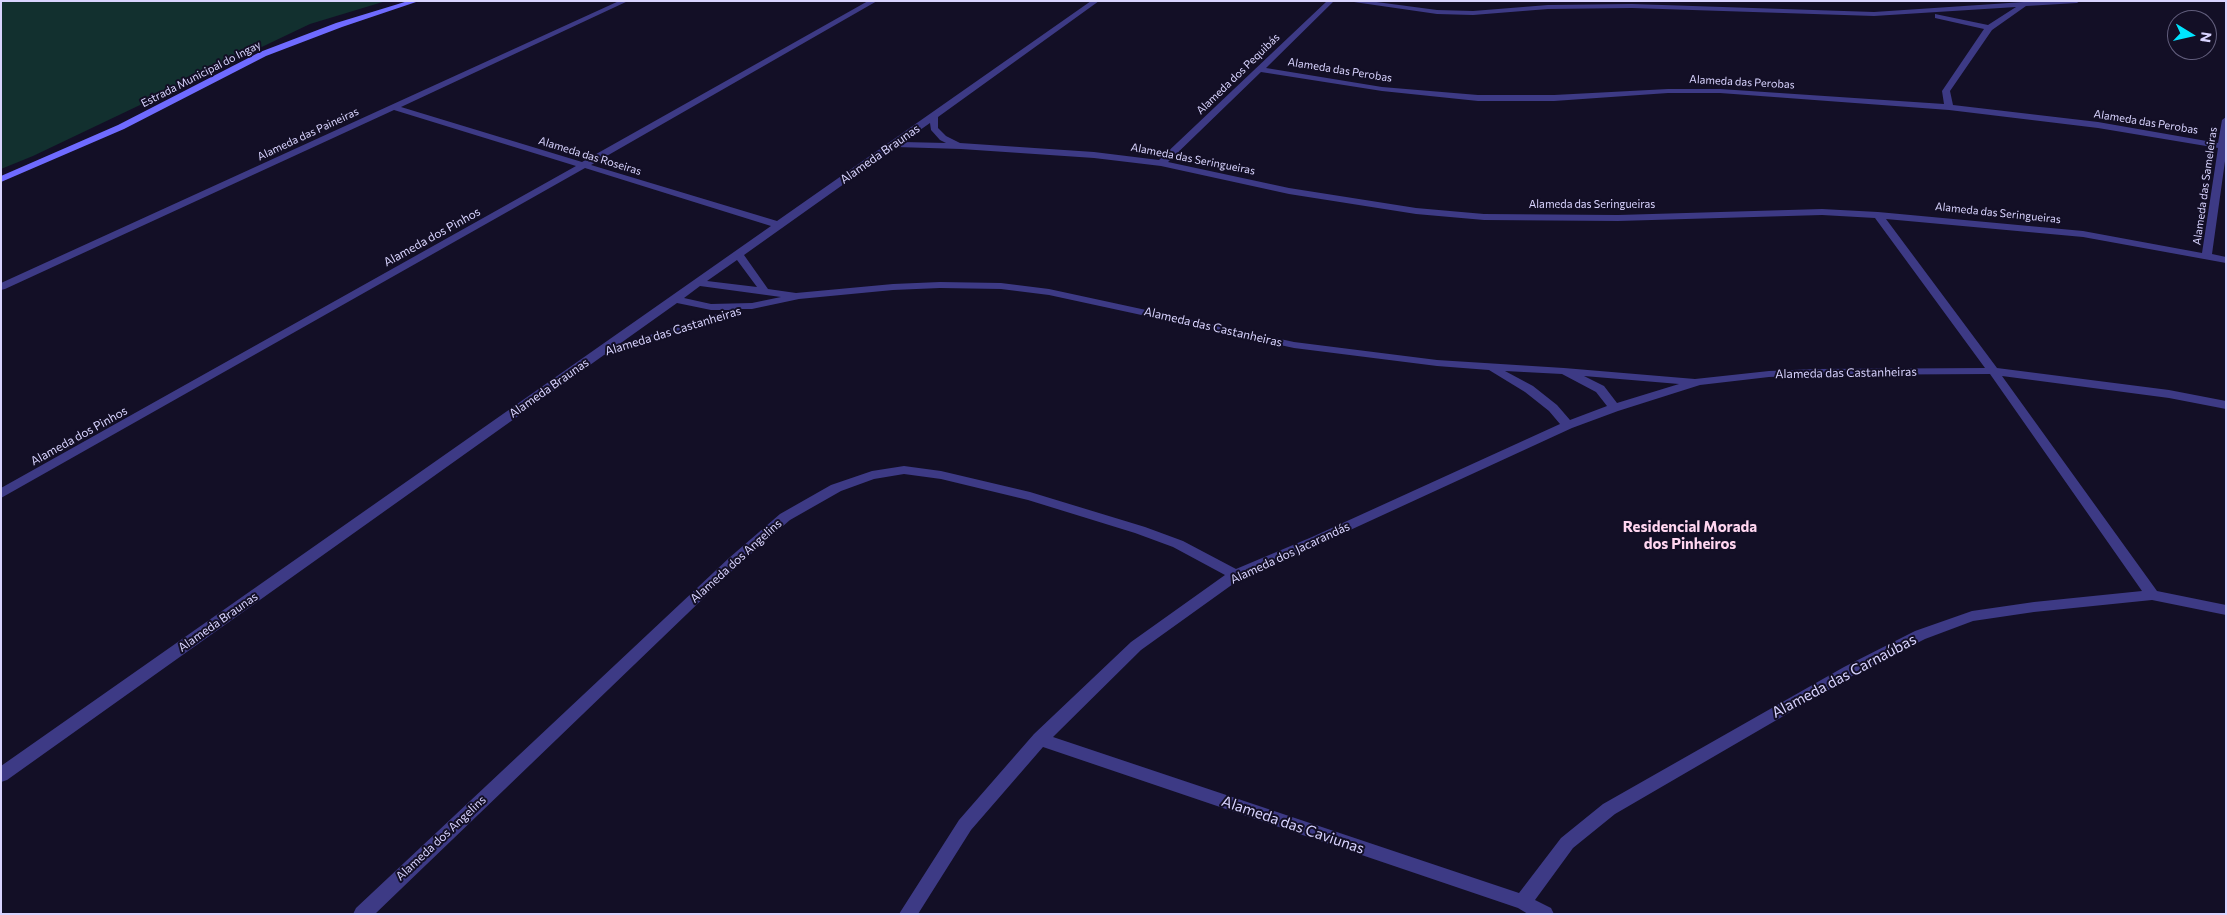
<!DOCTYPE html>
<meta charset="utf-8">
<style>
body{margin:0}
#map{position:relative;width:2227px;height:915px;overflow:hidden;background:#130f26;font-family:Commissioner,sans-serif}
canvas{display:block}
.frame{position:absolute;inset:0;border:2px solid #d9d4ff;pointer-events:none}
.north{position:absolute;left:2167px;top:10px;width:50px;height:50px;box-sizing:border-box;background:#130f26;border:1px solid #625e7d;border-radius:50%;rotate:99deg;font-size:14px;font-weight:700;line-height:20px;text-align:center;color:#d9d4ff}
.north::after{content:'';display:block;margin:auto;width:18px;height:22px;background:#00e5ff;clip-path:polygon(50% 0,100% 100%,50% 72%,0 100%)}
</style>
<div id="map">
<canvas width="2227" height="915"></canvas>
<div class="frame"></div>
<div class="north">N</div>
</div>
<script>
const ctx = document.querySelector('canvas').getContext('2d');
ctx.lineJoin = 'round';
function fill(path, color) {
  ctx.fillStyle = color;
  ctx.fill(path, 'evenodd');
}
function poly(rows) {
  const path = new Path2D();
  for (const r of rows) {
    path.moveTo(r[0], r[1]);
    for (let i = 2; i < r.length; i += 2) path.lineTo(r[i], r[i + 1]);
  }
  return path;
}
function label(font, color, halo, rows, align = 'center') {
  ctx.font = font + ' Commissioner,sans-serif';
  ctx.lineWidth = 4;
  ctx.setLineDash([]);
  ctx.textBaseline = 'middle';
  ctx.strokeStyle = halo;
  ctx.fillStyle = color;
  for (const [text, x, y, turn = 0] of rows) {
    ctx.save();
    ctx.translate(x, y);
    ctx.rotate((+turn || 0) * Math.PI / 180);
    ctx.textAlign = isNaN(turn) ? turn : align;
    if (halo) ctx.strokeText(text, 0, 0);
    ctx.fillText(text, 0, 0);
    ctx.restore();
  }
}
const green = poly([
 [1,1,386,1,310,24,33,156,1,169]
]);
const street = poly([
 [619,1,628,1,401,107,582,162,868,1,877,1,591,165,777,221,1091,1,1099,1,938,117,938,128,946,136,960,143,1094,152,1159,160,1327,1,1334,1,1266,68,1382,87,1478,95,1554,95,1668,89,1720,89,1944,104,1942,91,1984,29,1935,18,1935,14,1988,25,2016,7,1874,16,1632,8,1548,9,1473,15,1437,14,1347,1,1369,1,1437,10,1473,11,1548,5,1632,4,1874,12,2039,1,2080,1,2077,3,2026,6,1992,30,1950,91,1953,105,2098,122,2218,143,2222,120,2226,117,2226,154,2212,254,2226,257,2226,263,2083,237,1886,219,1997,368,2169,390,2226,401,2226,409,2169,398,2002,376,2157,591,2226,605,2226,615,2152,600,2034,612,1973,621,1925,639,1854,675,1615,814,1573,848,1535,900,1551,908,1554,914,1528,914,1518,908,1043,747,971,830,918,914,899,914,959,820,1034,734,1131,642,1225,575,1173,547,1135,533,1028,500,941,479,904,474,874,479,841,491,790,520,739,564,375,914,353,914,356,908,729,558,780,514,831,485,872,471,904,466,941,471,1030,492,1145,527,1183,541,1236,569,1312,537,1560,424,1549,411,1525,392,1489,370,1437,366,1294,348,1049,295,1001,289,940,288,893,290,799,299,752,309,741,309,741,313,604,355,7,780,1,782,1,766,771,226,585,168,1,498,1,488,576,166,394,110,5,289,1,290,1,283,619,1],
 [1261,72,1382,91,1478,101,1554,101,1668,93,1720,93,1949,110,2098,128,2218,148,2202,253,2083,231,1878,212,1822,209,1618,215,1484,214,1416,208,1289,188,1168,162,1261,72],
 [930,123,931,130,940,140,946,143,903,142,930,123],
 [896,147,961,149,1094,158,1161,166,1289,194,1416,214,1484,220,1618,221,1822,215,1875,218,1985,368,1816,369,1769,371,1695,379,1564,368,1437,360,1294,342,1049,289,1001,283,940,282,893,284,796,293,768,289,744,255,896,147],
 [737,260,757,287,707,281,737,260],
 [700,286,781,297,752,303,711,304,684,298,700,286],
 [677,303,711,310,730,310,618,345,677,303],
 [1505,371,1562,374,1596,392,1607,406,1570,420,1557,405,1533,386,1505,371],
 [1990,374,2142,591,2034,602,1972,611,1915,631,1844,667,1603,804,1561,838,1519,893,1053,737,1141,650,1240,579,1322,543,1572,428,1618,411,1700,385,1769,377,1816,375,1990,374],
 [1584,376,1679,384,1617,403,1604,386,1584,376]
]);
const secondary = poly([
 [408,1,419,1,342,27,266,56,124,129,1,182,1,176,118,125,260,52,336,23,408,1]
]);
const farStreetnames = [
 ["Alameda das Perobas",1340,70,9],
 ["Estrada Municipal do Ingay",201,74,-27],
 ["Alameda dos Pequibás",1238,74,-44],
 ["Alameda das Perobas",1742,82,3],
 ["Alameda das Perobas",2146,122,9],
 ["Alameda das Paineiras",308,134,-25],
 ["Alameda das Roseiras",590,156,17],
 ["Alameda das Seringueiras",1193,159,11],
 ["Alameda das Sameleiras",2205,186,-82],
 ["Alameda das Seringueiras",1592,204],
 ["Alameda das Seringueiras",1998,213,6]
];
const streetNames = [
 ["Alameda Braunas",880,154,-35],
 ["Alameda dos Pinhos",432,237,-29],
 ["Alameda das Castanheiras",1213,327,13],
 ["Alameda das Castanheiras",673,331,-17],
 ["Alameda das Castanheiras",1846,373,-1],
 ["Alameda Braunas",549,388,-35],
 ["Alameda dos Pinhos",79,436,-29],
 ["Alameda dos Jacarandás",1290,553,-25],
 ["Alameda dos Angelins",736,561,-42],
 ["Alameda Braunas",218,622,-35],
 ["Alameda dos Angelins",441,838,-43]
];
const quarterNames = [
 ["Residencial Morada",1690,527],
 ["dos Pinheiros",1690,544]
];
const nearStreetnames = [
 ["Alameda das Carnaúbas",1844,676,-28],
 ["Alameda das Caviunas",1293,825,19]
];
fill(green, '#12302f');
fill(street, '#3d3a85');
fill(secondary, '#6f6bff');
label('11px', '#d9d4ff', '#130f26', farStreetnames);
label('12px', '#d9d4ff', '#130f26', streetNames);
label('bold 15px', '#ffd6f0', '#130f26', quarterNames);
label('15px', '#d9d4ff', '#130f26', nearStreetnames);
</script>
